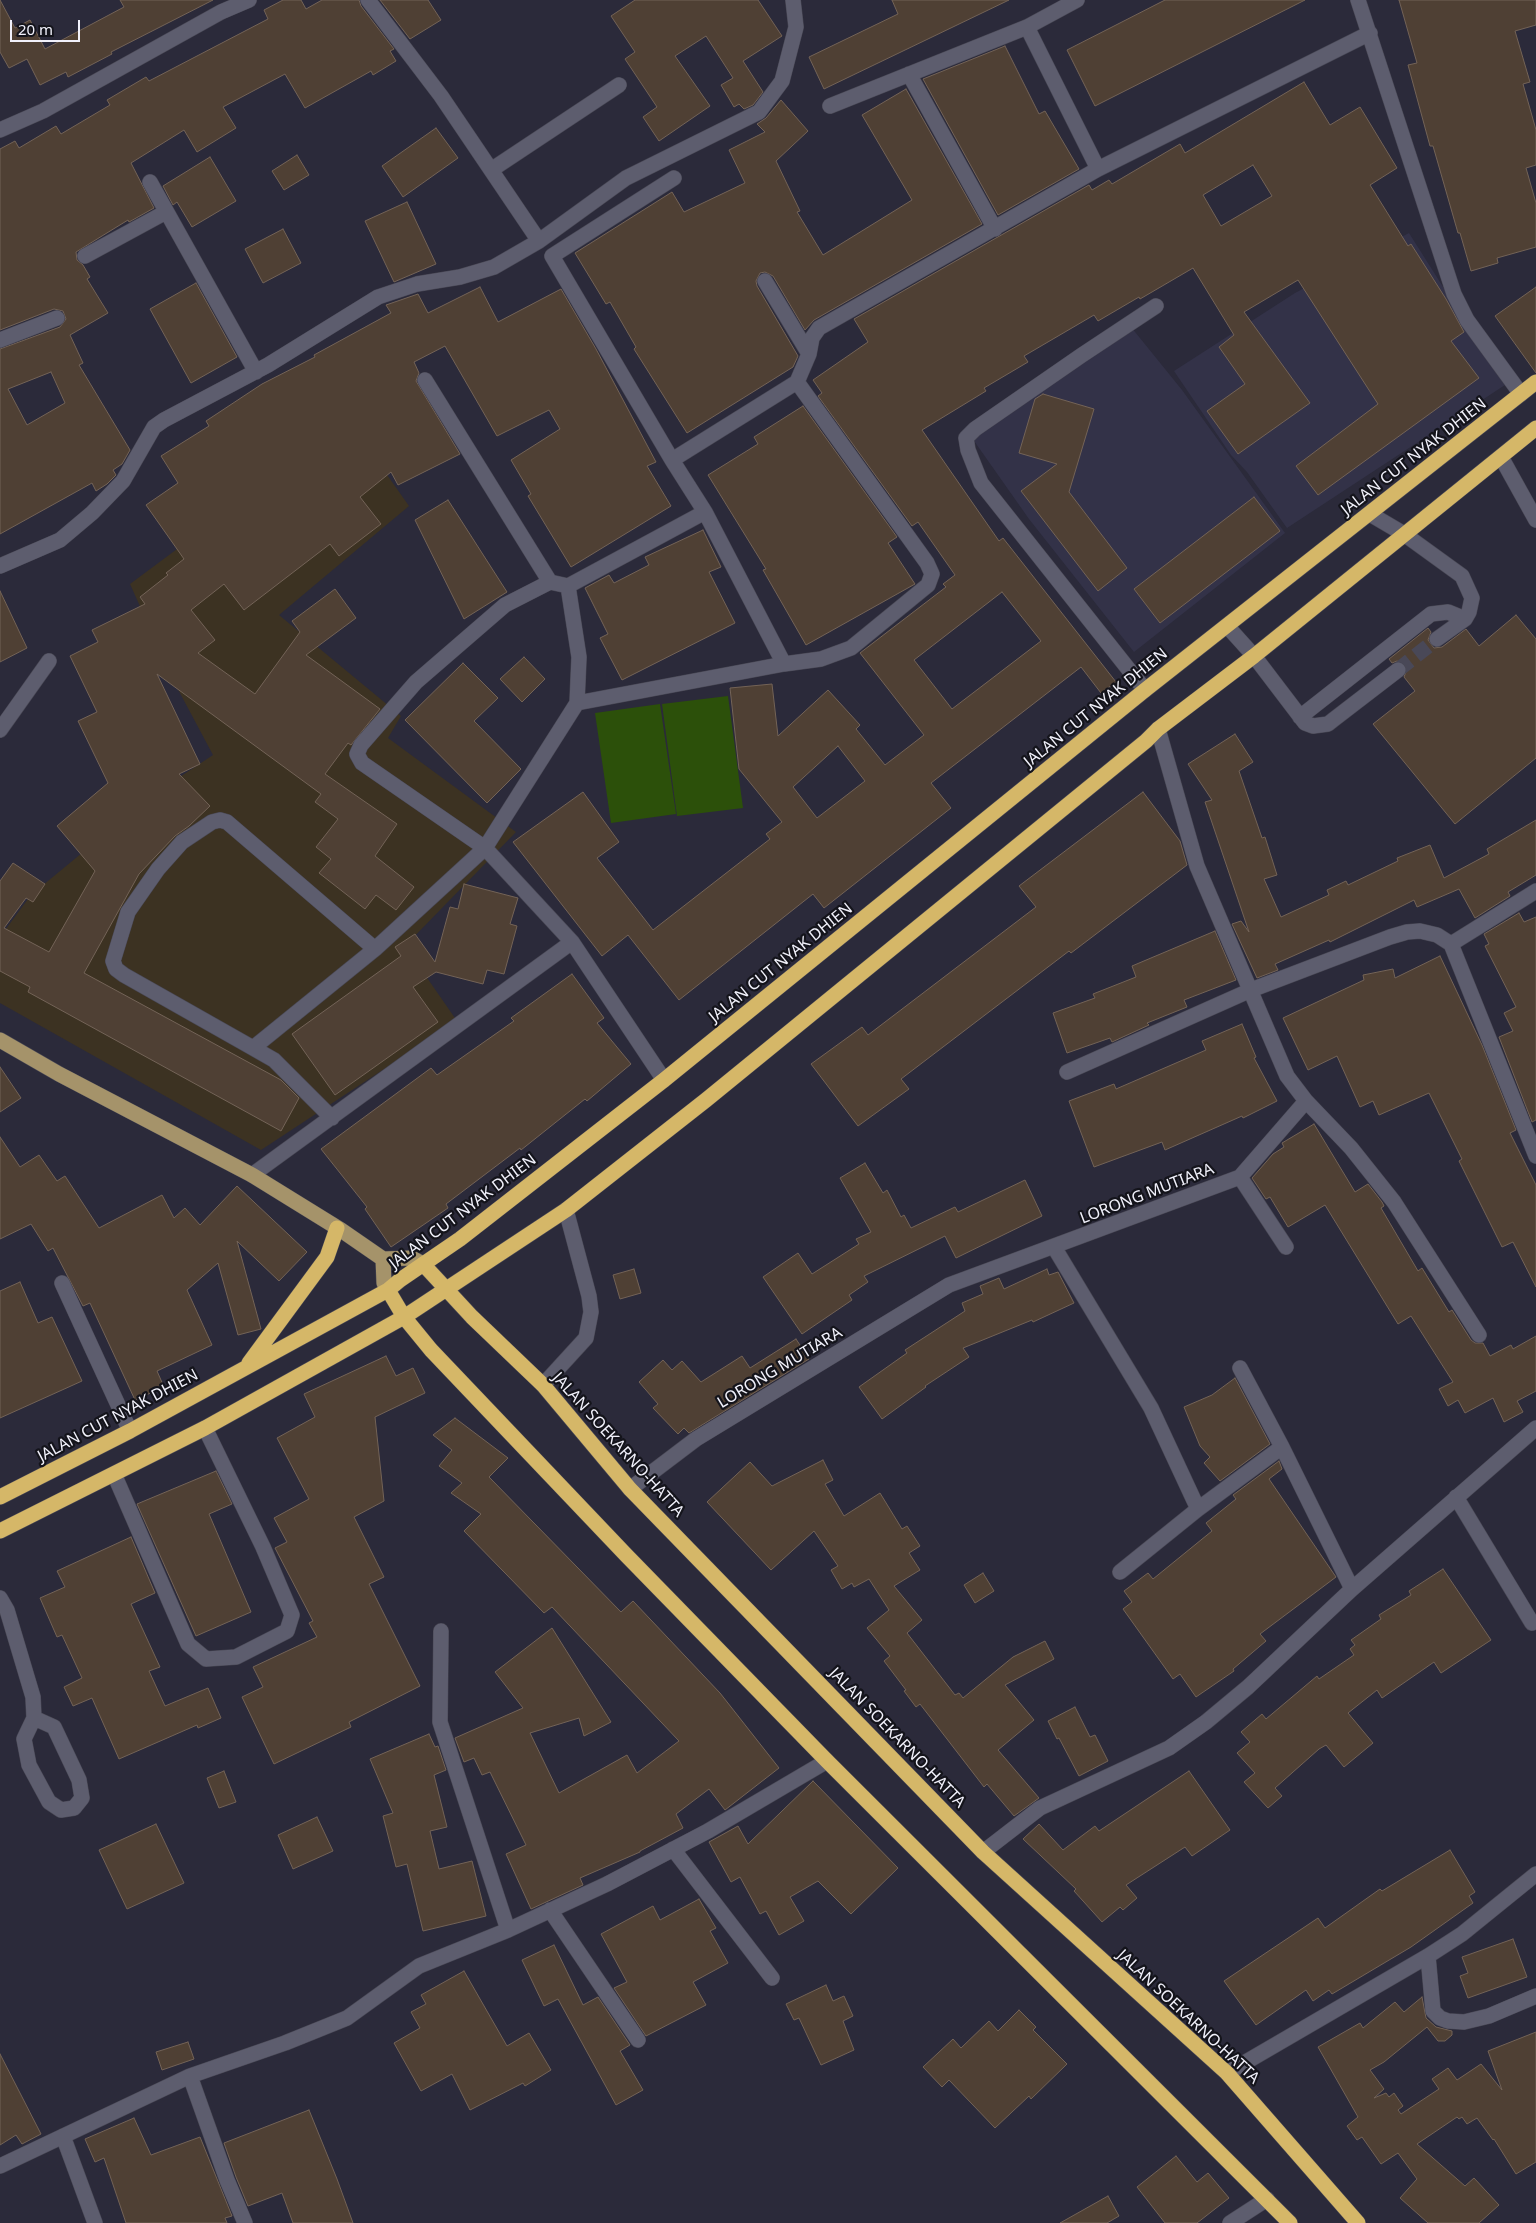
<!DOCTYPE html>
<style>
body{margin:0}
#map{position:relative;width:1536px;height:2223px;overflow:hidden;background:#2b2a3a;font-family:"Noto Sans",sans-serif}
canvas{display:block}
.scale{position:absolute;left:10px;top:20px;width:70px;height:22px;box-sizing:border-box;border:2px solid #f1f1fb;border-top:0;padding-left:6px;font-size:15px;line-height:18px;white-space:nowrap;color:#f1f1fb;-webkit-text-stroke:4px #14141b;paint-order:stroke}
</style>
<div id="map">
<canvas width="1536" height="2223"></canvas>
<div class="scale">20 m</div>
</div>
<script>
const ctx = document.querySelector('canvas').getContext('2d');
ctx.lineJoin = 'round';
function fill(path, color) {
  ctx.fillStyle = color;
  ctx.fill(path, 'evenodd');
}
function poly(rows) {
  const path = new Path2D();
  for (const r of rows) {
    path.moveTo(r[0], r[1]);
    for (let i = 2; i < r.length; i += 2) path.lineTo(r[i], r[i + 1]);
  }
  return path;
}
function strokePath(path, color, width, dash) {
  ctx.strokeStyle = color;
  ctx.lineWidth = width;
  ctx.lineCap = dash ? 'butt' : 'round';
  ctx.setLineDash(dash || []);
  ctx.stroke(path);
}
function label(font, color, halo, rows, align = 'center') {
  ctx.font = font + ' "Noto Sans",sans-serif';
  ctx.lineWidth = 4.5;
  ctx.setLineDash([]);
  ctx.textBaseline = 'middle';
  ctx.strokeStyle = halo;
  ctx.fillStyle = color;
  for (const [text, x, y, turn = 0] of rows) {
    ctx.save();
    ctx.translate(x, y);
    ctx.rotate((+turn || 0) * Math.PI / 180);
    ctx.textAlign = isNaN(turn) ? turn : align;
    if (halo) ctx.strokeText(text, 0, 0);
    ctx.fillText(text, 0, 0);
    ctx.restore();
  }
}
const built = poly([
 [1409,233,1505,385,1287,528,1247,472,1231,455,1174,371,1295,293],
 [1127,322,1182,390,1285,533,1134,652,1029,519,972,438]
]);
const medical = poly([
 [354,428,409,506,279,615,401,716,388,738,516,832,405,946,457,1021,261,1150,0,1003,0,937,31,895,151,796,213,755,173,680,130,584,274,477]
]);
const green = poly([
 [728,696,743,808,677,816,662,704],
 [660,704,676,814,611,823,595,713]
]);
const building = poly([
 [0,0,15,28,30,20,45,49,124,7,120,0,213,0,111,52,112,54,68,77,66,72,40,85,27,59,9,68,0,52,0,0],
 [283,0,301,0,306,9,322,0,359,0,361,6,394,49,390,51,396,61,373,75,371,71,305,108,285,74,223,107,236,128,197,152,184,130,131,163,154,208,129,222,128,220,76,252,77,260,83,265,90,277,87,279,108,313,70,335,83,363,79,365,130,450,122,464,113,470,116,475,107,484,96,491,92,483,0,534,0,349,60,327,66,319,63,311,54,309,0,330,0,149,15,141,19,148,56,126,61,134,110,105,107,100,146,77,149,81,268,19,264,10,283,0],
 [51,372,65,403,27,425,8,389,51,372],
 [380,0,428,0,441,20,410,39,380,0],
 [635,0,758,0,782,36,743,61,763,92,753,105,744,109,739,104,734,107,721,85,733,78,706,36,675,56,710,106,659,141,643,117,657,107,625,59,635,52,611,16,635,0],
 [892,0,1009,0,824,89,809,57,898,14,892,0],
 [1165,0,1305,0,1095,106,1067,50,1165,0],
 [1399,0,1536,0,1536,25,1515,31,1530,82,1523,84,1536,130,1536,165,1526,168,1536,203,1536,247,1497,258,1498,263,1471,271,1460,233,1458,233,1433,146,1430,146,1408,65,1417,63,1399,0],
 [1005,46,1039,114,1045,111,1079,169,998,215,923,79,1005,46],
 [1304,82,1330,125,1360,107,1397,168,1370,185,1408,246,1411,244,1446,299,1464,332,1451,341,1479,378,1318,495,1296,466,1378,404,1298,280,1244,312,1310,403,1238,454,1207,411,1245,384,1219,347,1234,335,1193,268,1140,299,1139,297,1098,321,1094,315,1024,356,1028,362,984,388,986,391,922,430,999,541,1003,538,1116,682,1101,693,1081,667,931,783,951,808,824,908,813,894,679,1000,628,935,602,956,513,842,583,792,619,842,597,858,653,930,770,839,766,834,782,822,739,769,730,688,772,684,778,736,828,690,860,725,856,729,885,765,924,735,860,653,946,587,943,584,955,575,918,522,912,526,818,396,822,393,813,380,868,342,854,319,1089,185,1092,190,1109,180,1112,184,1180,144,1185,153,1304,82],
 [1253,165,1272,196,1221,226,1203,195,1253,165],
 [1002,592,1041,641,952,709,914,660,1002,592],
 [838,746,865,781,817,818,793,787,838,746],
 [906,89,982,224,814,320,805,330,773,276,765,272,760,273,756,281,757,286,798,356,793,367,687,433,634,349,636,347,610,302,606,304,575,253,672,192,684,212,745,183,729,150,765,132,757,124,766,118,781,100,808,131,776,161,800,211,797,212,823,255,912,200,862,115,906,89],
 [436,128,458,158,403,197,382,166,436,128],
 [297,155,309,175,284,190,272,171,297,155],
 [210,157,236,201,192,227,177,202,173,205,163,186,210,157],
 [407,202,436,264,394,282,365,221,407,202],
 [283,229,301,263,263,283,245,249,283,229],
 [196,283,237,357,191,383,150,309,196,283],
 [480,287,498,322,561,289,596,349,656,462,647,466,671,506,571,567,528,496,531,494,511,460,560,429,549,410,497,436,445,346,414,362,419,373,416,381,460,454,398,485,391,472,360,497,381,524,339,556,330,544,244,610,224,584,191,610,215,640,198,653,255,694,300,632,292,621,335,589,356,618,306,655,380,709,351,745,348,743,325,774,397,824,375,856,414,887,396,910,376,895,365,909,319,873,331,859,316,847,338,819,315,802,321,794,157,674,200,764,179,774,210,806,189,826,175,836,139,874,84,973,281,1080,299,1098,281,1131,28,992,30,987,0,971,0,881,13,863,45,884,33,902,26,898,4,928,49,952,95,871,57,826,108,783,78,721,97,712,70,656,98,642,92,630,145,604,140,597,168,575,166,573,184,559,146,505,178,483,161,456,209,426,206,421,262,384,315,357,314,355,391,313,386,305,418,294,428,313,480,287],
 [1536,287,1536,373,1495,316,1536,287],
 [1043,394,1094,409,1069,492,1127,568,1098,591,1021,491,1057,464,1019,453,1035,399,1043,394],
 [803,406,897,537,888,543,915,584,806,645,763,570,766,569,708,475,758,444,754,437,803,406],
 [1254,497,1280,531,1160,623,1134,589,1254,497],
 [448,500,507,592,464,619,415,520,448,500],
 [703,530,721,567,709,572,735,623,622,680,600,638,608,634,585,588,609,575,614,583,649,565,645,557,703,530],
 [0,591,27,648,0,662,0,591],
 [1516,615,1536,639,1536,758,1455,824,1373,724,1415,691,1404,677,1407,669,1405,664,1397,661,1392,663,1389,659,1428,628,1431,632,1428,640,1434,648,1442,647,1466,629,1479,646,1516,615],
 [524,657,545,679,522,702,500,679,524,657],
 [463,663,498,698,474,721,521,769,487,803,405,720,463,663],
 [1235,734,1253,762,1239,771,1262,838,1265,837,1277,875,1264,879,1281,917,1329,895,1327,890,1346,881,1348,885,1398,861,1397,858,1430,845,1444,878,1489,854,1487,849,1536,820,1536,875,1508,892,1510,896,1475,918,1459,889,1417,907,1414,900,1330,942,1329,940,1275,964,1278,970,1257,978,1232,924,1241,921,1249,932,1205,802,1212,800,1188,764,1235,734],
 [1143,792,1180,841,1187,865,1071,953,1069,951,901,1079,909,1089,858,1126,811,1064,862,1027,868,1035,1036,907,1019,886,1143,792],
 [464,884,518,898,510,924,517,926,504,974,487,970,483,984,436,972,413,987,438,1022,335,1095,292,1034,401,956,395,947,415,934,435,962,450,907,458,909,464,884],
 [1519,913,1524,922,1536,917,1536,1120,1532,1122,1499,1037,1513,1031,1504,1013,1516,1007,1485,946,1489,944,1484,934,1519,913],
 [1215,931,1236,980,1184,1000,1187,1007,1147,1023,1149,1025,1112,1042,1110,1038,1067,1053,1053,1013,1095,998,1093,994,1136,977,1132,966,1215,931],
 [1440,956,1482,1045,1516,1130,1510,1133,1536,1185,1536,1287,1513,1242,1502,1247,1459,1161,1462,1159,1429,1093,1379,1115,1373,1101,1360,1107,1337,1056,1308,1070,1283,1018,1364,980,1363,975,1393,969,1395,978,1440,956],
 [572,974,604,1018,597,1023,631,1064,587,1101,585,1099,521,1150,520,1148,446,1204,448,1208,391,1247,365,1209,367,1207,321,1149,431,1068,437,1075,514,1021,511,1018,572,974],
 [1242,1024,1256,1057,1254,1058,1277,1101,1243,1118,1242,1116,1165,1150,1162,1142,1094,1167,1069,1101,1114,1084,1116,1089,1206,1050,1202,1041,1242,1024],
 [0,1067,21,1098,0,1112,0,1067],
 [1314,1124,1355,1192,1368,1184,1382,1202,1384,1206,1381,1208,1418,1271,1422,1268,1449,1312,1452,1310,1471,1340,1475,1343,1483,1343,1490,1356,1511,1345,1513,1349,1536,1336,1536,1391,1517,1401,1523,1412,1504,1422,1493,1398,1465,1413,1458,1400,1448,1406,1439,1389,1453,1382,1411,1316,1398,1324,1325,1205,1288,1227,1270,1197,1266,1199,1252,1178,1273,1154,1284,1147,1282,1143,1314,1124],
 [0,1137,20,1167,39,1155,57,1181,65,1176,99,1228,162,1195,174,1218,185,1208,200,1225,237,1186,307,1252,279,1281,237,1241,261,1329,238,1335,218,1263,187,1290,212,1345,157,1371,164,1387,135,1400,90,1303,83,1306,53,1248,48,1251,31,1224,0,1239,0,1137],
 [865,1163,883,1193,887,1190,901,1217,904,1215,911,1228,955,1207,958,1212,1025,1180,1042,1216,956,1258,945,1236,864,1276,868,1282,849,1295,852,1300,802,1334,763,1277,798,1253,812,1274,859,1244,856,1239,871,1232,840,1178,865,1163],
 [634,1269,641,1293,620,1299,613,1275,634,1269],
 [1047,1269,1049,1275,1058,1272,1074,1303,1033,1322,1032,1320,963,1348,969,1357,925,1386,926,1387,882,1419,859,1387,907,1353,905,1350,965,1311,962,1303,983,1294,980,1286,999,1278,1004,1289,1047,1269],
 [20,1282,38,1323,52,1317,82,1381,0,1418,0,1291,20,1282],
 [796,1339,809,1359,689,1433,684,1428,678,1434,653,1408,658,1404,639,1382,663,1360,672,1370,682,1361,701,1382,742,1356,750,1368,796,1339],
 [386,1356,396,1376,413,1368,425,1393,375,1417,384,1501,354,1517,384,1577,369,1584,420,1686,349,1722,351,1727,274,1764,242,1697,263,1687,253,1667,317,1637,309,1623,313,1621,275,1548,287,1542,274,1518,309,1499,277,1438,315,1417,304,1394,386,1356],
 [1235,1378,1270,1444,1220,1481,1204,1463,1210,1457,1200,1446,1184,1407,1212,1395,1235,1378],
 [455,1418,508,1458,489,1477,621,1612,633,1601,720,1693,779,1768,725,1810,709,1789,676,1814,683,1828,640,1851,640,1852,580,1878,583,1885,531,1909,506,1854,526,1845,490,1772,482,1775,474,1758,464,1762,455,1738,523,1708,495,1672,552,1628,611,1722,584,1736,579,1718,530,1733,559,1793,627,1755,637,1773,679,1741,552,1607,544,1613,464,1531,481,1514,451,1493,462,1483,439,1466,452,1450,433,1435,455,1418],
 [823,1460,833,1480,825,1484,844,1516,880,1493,902,1529,907,1526,920,1546,909,1553,920,1570,894,1586,922,1620,907,1633,955,1695,959,1693,963,1698,1013,1657,1045,1641,1054,1659,1005,1685,1034,1720,998,1750,1039,1798,1014,1816,987,1784,984,1787,920,1704,916,1707,904,1691,906,1690,884,1661,890,1656,867,1628,889,1610,869,1579,854,1587,852,1583,842,1589,831,1570,838,1566,814,1531,771,1570,707,1502,750,1462,772,1486,823,1460],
 [1279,1461,1282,1469,1269,1479,1336,1577,1260,1634,1266,1641,1233,1669,1234,1671,1196,1697,1180,1674,1173,1679,1123,1609,1132,1602,1124,1591,1148,1573,1153,1579,1212,1531,1206,1523,1236,1499,1233,1495,1279,1461],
 [216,1471,232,1504,209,1514,251,1612,196,1636,137,1504,216,1471],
 [131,1537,155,1593,131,1604,160,1667,149,1671,165,1706,208,1688,221,1718,198,1728,197,1725,119,1759,92,1698,73,1706,64,1687,82,1678,62,1635,57,1637,40,1598,65,1587,57,1571,131,1537],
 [1443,1569,1491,1640,1441,1673,1434,1662,1382,1698,1377,1690,1348,1713,1373,1743,1344,1767,1326,1745,1319,1749,1275,1788,1282,1796,1268,1808,1244,1782,1255,1773,1237,1753,1250,1742,1241,1732,1262,1714,1266,1719,1317,1676,1319,1679,1354,1655,1350,1649,1355,1645,1351,1640,1381,1619,1379,1615,1411,1595,1409,1591,1443,1569],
 [983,1573,994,1591,975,1603,964,1585,983,1573],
 [1075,1707,1090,1737,1095,1735,1108,1761,1079,1776,1059,1738,1057,1739,1048,1721,1075,1707],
 [429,1734,435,1747,438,1746,446,1770,434,1775,447,1827,430,1831,439,1869,472,1861,486,1916,423,1931,407,1864,396,1867,383,1816,393,1813,370,1759,429,1734],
 [224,1771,236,1802,219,1808,207,1778,224,1771],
 [1189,1771,1230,1830,1192,1856,1185,1847,1126,1885,1137,1898,1123,1910,1120,1907,1102,1922,1074,1891,1076,1889,1023,1839,1039,1824,1063,1850,1095,1826,1099,1831,1189,1771],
 [813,1781,898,1868,851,1914,818,1881,790,1897,804,1921,779,1935,766,1911,760,1914,740,1877,731,1882,709,1842,738,1826,748,1844,813,1781],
 [317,1817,333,1851,293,1869,278,1835,317,1817],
 [156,1824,184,1883,127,1909,99,1850,156,1824],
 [1450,1850,1475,1892,1469,1896,1473,1903,1411,1947,1332,1994,1329,1990,1313,2001,1306,1990,1256,2025,1224,1981,1318,1918,1325,1928,1380,1889,1382,1891,1450,1850],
 [699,1899,716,1928,710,1931,728,1963,693,1982,706,2005,646,2036,614,1988,627,1982,601,1934,653,1906,660,1920,699,1899],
 [1513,1939,1527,1977,1468,1998,1460,1976,1468,1973,1462,1957,1513,1939],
 [554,1945,583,2005,598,1997,630,2045,620,2051,643,2090,616,2105,558,1999,544,2006,522,1960,554,1945],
 [464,1971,507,2046,529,2033,551,2070,525,2086,523,2083,470,2110,452,2074,421,2091,394,2043,420,2028,411,2012,426,2004,421,1995,464,1971],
 [826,1985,833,2001,844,1996,853,2016,843,2021,854,2050,821,2065,799,2018,794,2020,786,2004,826,1985],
 [1422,1997,1426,2018,1436,2027,1452,2031,1452,2035,1445,2041,1438,2041,1427,2027,1384,2062,1370,2070,1384,2089,1374,2098,1386,2093,1389,2097,1394,2093,1403,2106,1398,2110,1401,2114,1439,2089,1432,2079,1448,2068,1457,2080,1481,2064,1502,2090,1488,2051,1536,2032,1536,2162,1516,2174,1494,2139,1493,2140,1477,2118,1467,2124,1462,2117,1459,2119,1457,2117,1417,2144,1465,2186,1474,2178,1499,2205,1479,2223,1428,2223,1400,2198,1417,2179,1398,2153,1381,2164,1362,2137,1357,2140,1347,2126,1358,2117,1318,2047,1360,2023,1363,2028,1395,2002,1404,2012,1422,1997],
 [1019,2010,1036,2027,1033,2030,1067,2064,1031,2099,1029,2096,995,2128,949,2080,942,2087,923,2067,953,2039,961,2048,989,2021,998,2031,1019,2010],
 [188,2042,194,2059,162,2070,156,2052,188,2042],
 [0,2054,41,2134,22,2144,16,2135,0,2145,0,2054],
 [309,2110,337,2179,353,2223,293,2223,282,2193,248,2206,236,2177,224,2143,309,2110],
 [134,2118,151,2155,200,2137,232,2216,225,2218,227,2223,126,2223,104,2158,95,2162,85,2139,134,2118],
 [1176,2156,1197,2182,1208,2173,1229,2198,1197,2223,1165,2223,1137,2187,1176,2156],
 [1108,2196,1119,2216,1107,2223,1060,2223,1108,2196]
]);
const minorTunnel = poly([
 [1398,670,1437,639]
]);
const minor = poly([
 [368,0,441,96,539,241],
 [1358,0,1454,294,1467,320,1521,394],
 [1027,27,1098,169],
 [909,74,995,229],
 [830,106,1027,27,1077,0],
 [0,130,43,111,221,12,249,0],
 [491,170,619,85],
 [674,178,552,256,672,460,705,512,784,664],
 [150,182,256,372],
 [85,256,166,212],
 [765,281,809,354],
 [0,340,57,318],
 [1501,457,1536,520],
 [672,460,797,382,809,354,812,338,819,328,1098,169,1370,33],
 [1370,514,1404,534,1462,576,1472,598,1469,612,1465,619,1437,639],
 [0,566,60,540,92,513,123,481,154,427,164,420,268,365,378,297,417,284,460,277,494,267,539,241,626,178,759,112,782,81,796,27,793,0],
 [550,582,505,605,416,682,361,745,357,754,362,763,485,848,572,942,664,1080],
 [568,586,705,512],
 [1227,626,1254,656,1305,723,1313,726,1328,724,1333,720,1398,670],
 [1145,690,981,483,968,450,966,438,975,429,1082,355,1156,306],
 [577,703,784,664,821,659,851,648,928,585,932,574,927,563,797,382],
 [1300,717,1431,614,1448,612,1465,619],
 [0,730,49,661],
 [1451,944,1536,1156],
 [375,949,227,822,220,820,212,822,182,842,158,869,128,912,113,961,116,969,124,975,253,1048,375,949,485,848,577,703,579,657,568,586,550,582,425,380],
 [253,1048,274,1060,332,1118],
 [1067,1072,1251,990,1390,937,1407,932,1420,931,1437,935,1451,944,1536,891],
 [1306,1101,1351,1148,1394,1202,1479,1335],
 [252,1175,572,942],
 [1240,1177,1286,1247],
 [1054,1247,1151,1408,1198,1509],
 [62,1283,130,1431],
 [1240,1368,1282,1447],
 [543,1385,586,1338,591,1312,589,1296,566,1210],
 [114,1474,188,1644,206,1659,236,1657,287,1631,292,1615,263,1547,205,1428],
 [630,1489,696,1439,949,1285,1240,1177,1306,1101,1287,1076,1197,866,1158,729],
 [1456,1497,1532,1623],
 [1120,1572,1198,1509,1282,1447,1352,1589],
 [0,1598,7,1610,33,1697,34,1718,24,1739,29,1765,49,1802,61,1810,74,1808,82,1798,79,1780,54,1727,34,1718],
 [441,1631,440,1722,508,1930],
 [673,1849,772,1978],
 [983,1852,1040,1808,1169,1748,1206,1722,1248,1687,1352,1589,1536,1428],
 [550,1910,638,2040],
 [1428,1956,1433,2011,1440,2018,1448,2021,1464,2022,1489,2016,1536,1996],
 [1227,2073,1428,1956,1462,1934,1536,1874],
 [190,2076,227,2180,245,2223],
 [63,2136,95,2223],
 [0,2166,190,2076,285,2043,347,2018,419,1966,508,1930,607,1884,708,1831,827,1761],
 [1230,2223,1267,2199]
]);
const major = poly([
 [0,1040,59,1074,252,1175,341,1230,383,1259,412,1258,423,1264],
 [383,1259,384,1283,388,1290]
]);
const highway = poly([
 [423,1264,472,1317,543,1385,630,1489,983,1852,1227,2073,1358,2223],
 [388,1290,404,1317,431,1350,627,1556,827,1761,1290,2223],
 [249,1363,327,1257,337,1228],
 [0,1497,130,1431,388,1290,400,1280,460,1239,664,1080,1145,690,1536,382],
 [0,1531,205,1428,404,1317,566,1210,706,1100,1146,741,1158,729,1254,656,1536,428]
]);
const streetNames = [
 ["JALAN CUT NYAK DHIEN",1414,457,-38],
 ["JALAN CUT NYAK DHIEN",1096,708,-39],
 ["JALAN CUT NYAK DHIEN",781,963,-39],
 ["LORONG MUTIARA",1147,1194,-21],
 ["JALAN CUT NYAK DHIEN",463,1212,-37],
 ["LORONG MUTIARA",780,1368,-31],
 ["JALAN CUT NYAK DHIEN",118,1416,-28],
 ["JALAN SOEKARNO-HATTA",618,1445,48],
 ["JALAN SOEKARNO-HATTA",897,1738,46],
 ["JALAN SOEKARNO-HATTA",1188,2017,43]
];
fill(built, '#333248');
fill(medical, '#3c3222');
fill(green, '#2c500a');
fill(building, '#4f4034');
strokePath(building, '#736357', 1);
strokePath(minorTunnel, '#494857', 15, [15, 8]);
strokePath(minor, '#494855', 16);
strokePath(major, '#494855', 16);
strokePath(highway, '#494855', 16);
strokePath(minor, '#5d5d6e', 15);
strokePath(major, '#a5936a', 15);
strokePath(highway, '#d5b768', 15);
label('16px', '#f1f1fb', '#14141b', streetNames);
</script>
